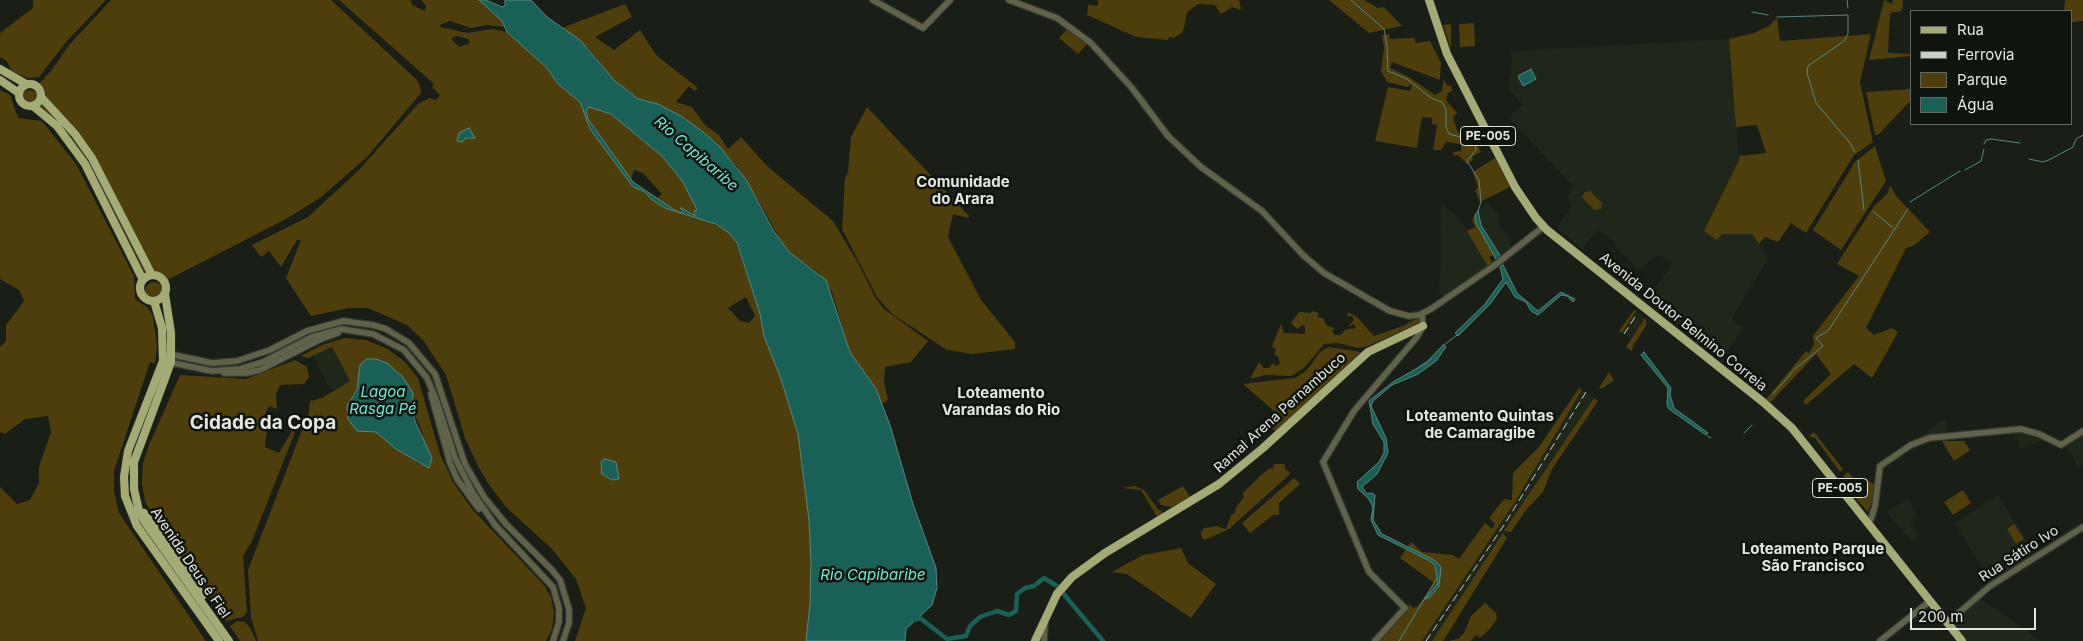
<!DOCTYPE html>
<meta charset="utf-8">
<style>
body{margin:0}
#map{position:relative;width:2083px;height:641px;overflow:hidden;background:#191e17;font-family:Inter,sans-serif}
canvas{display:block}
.legend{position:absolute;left:1910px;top:10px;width:162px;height:115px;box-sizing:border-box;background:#10140e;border:1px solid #646863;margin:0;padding:6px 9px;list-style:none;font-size:15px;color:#e3e7e2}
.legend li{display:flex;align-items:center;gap:10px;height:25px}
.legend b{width:25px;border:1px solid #646863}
.scale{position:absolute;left:1910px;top:608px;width:126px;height:22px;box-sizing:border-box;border:2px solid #e3e7e2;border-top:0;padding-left:6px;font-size:15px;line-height:18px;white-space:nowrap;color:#e3e7e2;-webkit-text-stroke:4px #10140e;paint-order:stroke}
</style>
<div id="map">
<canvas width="2083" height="641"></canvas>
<ul class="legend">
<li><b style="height:6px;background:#a5ab74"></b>Rua</li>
<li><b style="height:6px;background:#cacfc9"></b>Ferrovia</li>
<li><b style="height:14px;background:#4e3e0b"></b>Parque</li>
<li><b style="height:14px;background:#196057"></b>Água</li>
</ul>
<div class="scale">200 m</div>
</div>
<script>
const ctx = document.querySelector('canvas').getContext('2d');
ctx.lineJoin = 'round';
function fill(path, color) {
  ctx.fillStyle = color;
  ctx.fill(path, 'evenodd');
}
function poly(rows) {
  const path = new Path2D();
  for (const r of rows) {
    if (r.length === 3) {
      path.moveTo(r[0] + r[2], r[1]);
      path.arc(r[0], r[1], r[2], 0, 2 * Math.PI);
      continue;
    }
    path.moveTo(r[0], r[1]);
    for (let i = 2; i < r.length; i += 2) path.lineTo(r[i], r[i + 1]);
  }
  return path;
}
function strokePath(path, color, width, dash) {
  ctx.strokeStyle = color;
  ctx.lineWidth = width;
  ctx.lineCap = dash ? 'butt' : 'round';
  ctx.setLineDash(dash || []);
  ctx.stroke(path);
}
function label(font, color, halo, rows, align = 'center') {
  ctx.font = font + ' Inter,sans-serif';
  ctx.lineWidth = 5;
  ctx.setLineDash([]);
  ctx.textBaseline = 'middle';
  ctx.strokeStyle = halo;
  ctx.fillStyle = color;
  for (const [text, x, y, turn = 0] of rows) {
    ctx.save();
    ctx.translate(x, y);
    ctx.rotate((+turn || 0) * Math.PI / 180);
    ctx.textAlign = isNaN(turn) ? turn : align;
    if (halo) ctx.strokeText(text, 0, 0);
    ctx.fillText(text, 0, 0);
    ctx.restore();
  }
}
const built = poly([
 [1729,39,1739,160,1704,231,1719,238,1722,234,1752,234,1769,258,1731,319,1743,328,1721,361,1647,299,1673,263,1657,255,1639,270,1618,249,1614,242,1598,230,1582,249,1556,227,1573,206,1567,197,1573,186,1508,117,1523,105,1508,89,1512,65,1511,51],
 [1488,201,1495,213,1498,211,1501,218,1497,222,1512,240,1509,243,1512,248,1501,257,1479,220,1478,211],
 [1441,204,1455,214,1465,227,1488,267,1442,297,1438,290,1440,284],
 [1636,311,1645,318,1631,339,1622,333],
 [332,347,350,382,331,391,313,356],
 [1582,390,1594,398,1432,641,1422,641,1515,502],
 [1945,418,1949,434,1931,435,1927,431],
 [2013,431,2023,431,2042,437,2044,440,2021,449],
 [2083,433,2083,465,2078,468,2070,452,2064,446],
 [1998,495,2035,553,1991,582,1954,523],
 [1908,499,1918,516,1910,521,1919,536,1912,541,1886,512],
 [1978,597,2015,622,2041,641,1967,641,1952,621]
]);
const green = poly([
 [33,0,106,0,66,42,39,77,28,78,12,71,6,60,0,57,0,33,33,8],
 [111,0,331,0,417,80,421,89,421,93,367,157,320,198,286,219,185,271,169,279,162,279,151,274,99,170,37,86,51,71,70,44],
 [339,0,411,0,412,5,425,11,426,6,421,0,479,0,502,21,504,27,487,25,471,28,450,21,441,24,440,27,468,33,492,29,507,32,547,68,558,84,580,102,590,129,633,187,645,192,652,200,665,208,716,224,729,233,736,243,760,314,764,336,781,379,798,434,809,520,811,561,810,604,806,641,575,641,586,608,576,579,552,549,507,508,490,486,479,468,465,438,446,375,423,340,407,325,368,308,349,308,311,316,286,278,301,240,297,240,281,267,269,251,261,257,252,245,308,217,358,171,418,104,429,98,436,100,440,95,432,87,434,84],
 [456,36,468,39,470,43,459,47,451,39],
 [746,297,755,316,749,323,740,321,728,308],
 [1098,0,1239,0,1241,10,1232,7,1223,13,1220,13,1215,5,1198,4,1187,12,1183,32,1174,38,1169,37,1168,40,1136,37,1087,15,1088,5,1098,6],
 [1329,0,1364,0,1378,8,1384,7,1402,26,1369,33],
 [1884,0,1892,4,1893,0,1903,0,1902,11,1890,13,1888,53,1912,54,1912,56,1869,60],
 [2065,0,2083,0,2083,21,2072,22,2072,11,2064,11],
 [625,4,632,17,595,37,614,50,640,30,657,56,698,88,695,91,689,86,676,102,692,107,705,125,719,135,728,149,741,137,768,167,833,221,857,261,876,299,884,309,928,341,911,362,885,367,884,382,888,400,881,404,876,389,850,352,832,292,820,274,789,252,781,241,757,198,736,165,702,131,681,116,658,104,638,99,627,90,615,81,589,49,562,28],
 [1777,18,1780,41,1871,34,1860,82,1873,142,1854,155,1806,233,1791,223,1778,242,1765,237,1759,244,1752,234,1722,234,1717,240,1704,231,1739,160,1739,156,1766,153,1757,125,1736,127,1729,39,1754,33,1769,26],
 [1474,23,1475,46,1460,47,1459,24],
 [1451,24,1451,49,1443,25],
 [1068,28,1087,44,1078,54,1059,38],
 [1390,34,1389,39,1414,38,1416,43,1430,41,1441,63,1440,80,1392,62,1390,68,1409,77,1435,95,1442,91,1444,79,1447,86,1451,85,1452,91,1448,93,1446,100,1457,113,1453,117,1457,130,1460,135,1473,135,1481,152,1473,156,1472,161,1467,164,1458,155,1454,156,1453,152,1461,151,1461,144,1446,142,1441,150,1433,150,1437,125,1432,124,1432,118,1423,117,1421,121,1417,148,1375,141,1388,87,1410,91,1412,84,1407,87,1387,82,1381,71,1384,48,1382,35],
 [1911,89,1912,99,1879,134,1875,135,1866,92],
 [0,90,10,95,18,118,42,121,76,164,134,276,135,299,148,308,153,316,157,346,155,364,150,362,114,471,114,492,119,513,206,641,0,641,0,487,17,504,30,500,39,483,39,467,51,432,48,416,25,419,5,434,0,432,0,347,6,341,6,325,24,301,19,290,0,279],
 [30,98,8],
 [43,104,78,141,95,169,149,276,144,279,91,172,39,109],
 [589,107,611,114,663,157,683,182,697,211,695,216,686,211,681,213,656,199,662,194,643,173,634,170,631,180,588,119,586,111],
 [867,107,969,216,968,218,953,214,948,237,981,300,1015,342,1015,349,973,354,947,350,892,314,877,297,842,229,845,178,848,172,851,137],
 [1875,146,1886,181,1841,250,1813,230,1855,162],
 [1495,158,1510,187,1480,202,1475,190,1478,188,1473,172],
 [1890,185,1896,196,1930,232,1913,246,1906,248,1866,328,1874,335,1892,328,1898,332,1887,352,1872,378,1854,364,1806,405,1803,401,1831,374,1816,354,1770,403,1766,399,1806,351,1809,353,1814,344,1813,336,1859,276,1837,264,1874,206,1888,193],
 [1590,191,1602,203,1601,209,1594,210,1582,197,1585,192],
 [1476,213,1476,223,1496,257,1497,261,1493,255,1489,257,1493,264,1488,267,1467,231,1475,227,1472,220],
 [154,291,9],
 [1634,310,1636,311,1622,333,1619,331],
 [1313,311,1319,313,1317,317,1323,318,1327,326,1335,328,1332,331,1335,335,1341,335,1345,330,1356,328,1354,324,1347,327,1354,320,1352,316,1347,316,1348,312,1357,317,1374,336,1403,326,1421,316,1418,324,1368,346,1358,348,1338,343,1324,344,1304,368,1291,376,1265,375,1250,379,1259,362,1264,368,1269,368,1273,363,1276,366,1280,364,1278,356,1274,355,1276,350,1272,346,1281,324,1284,333,1305,334,1305,327,1303,325,1297,329,1291,323,1299,312,1310,313],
 [1645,318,1647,324,1633,346,1632,351,1626,347],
 [345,338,366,340,388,349,405,362,418,378,440,454,453,482,472,509,544,585,551,597,554,613,552,629,546,641,258,641,251,617,248,570,309,412,310,401,322,398,350,381,332,347,308,358,301,356,322,345],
 [360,381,413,393,412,408,423,434,422,465,396,449,347,406],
 [1329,347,1361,352,1277,432,1269,427,1274,411,1243,384,1295,378,1306,371,1320,352],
 [295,360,307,367,309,377,304,384,280,385,276,394,277,409,269,406,260,424,267,428,265,447,279,453,297,422,299,422,252,541,243,556,247,612,243,617,226,621,150,511,145,501,142,484,143,463,149,445,180,375,246,379],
 [1609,372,1614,380,1603,388,1599,388],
 [1579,388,1582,390,1515,502,1422,641,1377,641,1407,611,1409,604,1413,608,1418,606,1433,585,1433,582,1400,558,1411,542,1422,552,1453,555,1459,559,1485,523,1492,529,1495,524,1489,518,1504,499,1512,500,1513,473,1539,447],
 [1594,398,1598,401,1552,469,1543,492,1526,510,1511,532,1504,531],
 [1814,432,1843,469,1840,472,1815,438,1809,436],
 [1942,441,1964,441,1970,450,1954,461],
 [1274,464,1285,464,1285,469,1290,472,1289,475,1229,529,1207,539,1202,539,1201,531,1205,528,1217,526,1226,529,1231,515,1235,513,1236,507,1244,497,1243,493,1262,474,1270,468,1273,469],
 [1848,472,1859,484,1866,479,1877,486,1868,512,1850,492,1853,489,1843,476],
 [1294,478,1300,484,1279,503,1279,515,1273,515,1250,533,1242,523],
 [1135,486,1144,490,1158,509,1164,513,1157,517,1141,490,1122,488],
 [1183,486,1190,497,1172,507,1161,505,1158,500],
 [1963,490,1971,503,1953,515,1944,502],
 [2014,524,2024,539,2016,544,2007,529],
 [1503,533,1507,538,1447,635,1443,641,1432,641],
 [1181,548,1188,563,1216,584,1191,618,1127,574,1112,572,1143,555],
 [1485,603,1496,613,1497,619,1489,630,1480,638,1476,635,1471,641,1448,641,1458,639,1464,633,1471,616],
 [237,621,245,622,251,629,256,641,240,641,230,626]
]);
const water = poly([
 [479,0,486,0,502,7,505,6,505,0,531,0,547,17,580,40,615,81,627,90,638,99,658,104,681,116,702,131,720,147,747,181,773,230,789,252,826,280,850,352,876,389,890,425,913,504,936,568,937,588,932,605,906,629,905,641,806,641,810,604,811,561,809,520,798,434,781,379,764,336,760,314,737,243,729,233,716,224,665,208,652,200,645,192,633,187,590,129,580,102,558,84,547,68,507,32,502,21,479,0],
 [589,107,611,114,663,157,683,182,697,210,694,211,695,216,682,208,680,208,683,211,681,213,673,209,633,182,588,119,586,111,589,107],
 [1531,69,1536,79,1523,86,1518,76,1531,69],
 [469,128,475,138,466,138,462,142,457,141,459,133,469,128],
 [1478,211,1481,225,1501,257,1497,261,1476,223,1475,215,1478,211],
 [1503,265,1517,293,1538,311,1561,292,1575,299,1573,302,1567,296,1561,295,1538,315,1531,311,1526,302,1515,297,1506,282,1490,304,1458,336,1455,333,1485,304,1503,279,1500,267,1503,265],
 [1443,345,1446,347,1436,361,1418,374,1392,385,1373,401,1371,406,1386,438,1388,453,1377,474,1362,487,1367,494,1372,493,1375,495,1373,520,1382,534,1434,560,1441,567,1439,586,1430,597,1425,599,1438,583,1435,565,1428,560,1378,535,1371,520,1373,507,1368,498,1358,489,1357,482,1379,462,1384,453,1384,442,1373,424,1369,401,1393,382,1426,363,1443,345],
 [1644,352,1671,388,1670,395,1674,408,1708,433,1706,435,1669,409,1667,405,1668,388,1641,355,1644,352],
 [367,359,376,359,387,363,403,377,413,393,412,408,415,421,432,458,429,468,396,449,376,432,357,431,348,419,347,406,357,389,360,365,367,359],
 [604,459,616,462,619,479,612,480,602,474,601,462,604,459]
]);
const stream = poly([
 [1351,0,1384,29,1387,46,1388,71,1407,79,1431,98,1442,102,1446,110,1446,127,1449,134,1475,141,1476,150,1467,161,1479,180,1481,202,1478,211],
 [1847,0,1848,8],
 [1752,12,1768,15],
 [1777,17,1848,15,1848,34,1844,41,1808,66,1807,73,1816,103,1850,143,1855,152],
 [1984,144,1986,140,1991,139,2020,143],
 [2029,159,2043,162,2049,160,2073,147,2076,139,2083,135],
 [1858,160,1864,210],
 [1965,170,1981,161,1984,149],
 [1910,202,1960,171],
 [1873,211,1893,228],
 [1444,345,1457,335],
 [1416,369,1431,359],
 [1773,394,1795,369,1823,346,1816,338,1828,331,1908,209],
 [1744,433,1752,425],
 [1707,436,1711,438],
 [1399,641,1437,578]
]);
const canal = poly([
 [915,620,920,618,947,639,966,636,970,626,980,617,997,611,1009,615,1016,611,1017,594,1025,588,1034,586,1044,578,1057,586,1103,641]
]);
const minor = poly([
 [873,0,923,28,950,0],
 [1009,0,1057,18,1091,43,1132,88,1168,136,1201,167,1262,211,1303,255,1324,273,1390,311,1409,316,1419,315,1431,309,1495,265,1543,227],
 [169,354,212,363,237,361,270,350,307,331,343,321,373,325,386,329,409,343,435,374,465,464,484,497,506,524,552,570,560,580,569,609,569,623,563,641],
 [168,362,212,371,240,369,263,362,312,337,341,329,373,334,404,350,427,378,437,402,455,458,473,493,495,525,553,587,559,608,559,622,553,641],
 [224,373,246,373,260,370,321,339,338,333],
 [431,394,450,463,457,479,479,509],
 [1868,522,1871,519,1875,506,1880,466,1911,445,1929,438,2021,429,2039,434,2061,445,2083,431],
 [1947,623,1990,586,2083,527],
 [1044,641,1045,623],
 [1375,641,1405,608,1369,572,1323,462,1354,411,1417,337,1423,326,1422,314],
 [1880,641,1930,601]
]);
const major = poly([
 [1429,0,1447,54,1515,187,1536,218,1547,230,1763,402,1792,428,1962,641],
 [0,69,26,84],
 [0,80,19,93],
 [30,95,11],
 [41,97,75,134,92,158,152,275],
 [33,106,57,126,85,164,143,280],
 [153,288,13],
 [165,294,171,333,171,362,134,462,134,489,139,511,146,524,229,641],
 [154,301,162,328,163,361,128,451,124,477,125,496,137,526,219,641],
 [144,513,189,574,202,596],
 [1035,641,1057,594,1072,577,1105,553,1219,484,1263,448,1368,352,1423,326]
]);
const rail = poly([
 [1624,334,1635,317],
 [1426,641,1504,525,1586,392]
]);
const shields = [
 [1488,136,55],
 [1840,488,55]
];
const shieldNames = [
 ["PE-005",1488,136],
 ["PE-005",1840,488]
];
const streetNames = [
 ["Avenida Doutor Belmino Correia",1683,322,39],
 ["Ramal Arena Pernambuco",1280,413,-42],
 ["Rua Sátiro Ivo",2019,554,-33],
 ["Avenida Deus é Fiel",190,563,56]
];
const waterNames = [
 ["Rio Capibaribe",696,154,41],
 ["Lagoa",383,392],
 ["Rasga Pé",383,409],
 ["Rio Capibaribe",873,575]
];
const neighbourhoodNames = [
 ["Comunidade",963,182],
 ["do Arara",963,199],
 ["Loteamento",1001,393],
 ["Varandas do Rio",1001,410],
 ["Loteamento Quintas",1480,416],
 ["de Camaragibe",1480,433],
 ["Loteamento Parque",1813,549],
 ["São Francisco",1813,566]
];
const districtNames = [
 ["Cidade da Copa",263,423]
];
fill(built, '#1f271b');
fill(green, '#4e3e0b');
fill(water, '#196057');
strokePath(water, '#568881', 1);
strokePath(stream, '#568881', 1);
strokePath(canal, '#196057', 4.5);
strokePath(minor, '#353a33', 8);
strokePath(major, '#353a33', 9);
strokePath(minor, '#606349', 5.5);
strokePath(major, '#a5ab74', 8);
strokePath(rail, '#cacfc9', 1, [8, 4]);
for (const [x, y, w] of shields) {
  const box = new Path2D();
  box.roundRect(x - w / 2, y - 9.5, w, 19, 4);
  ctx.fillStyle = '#10140e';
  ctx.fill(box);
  strokePath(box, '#e3e7e2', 1);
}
label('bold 12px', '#e3e7e2', null, shieldNames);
label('14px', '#e3e7e2', '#10140e', streetNames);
label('italic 15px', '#69e9d7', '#10140e', waterNames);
label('bold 15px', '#e3e7e2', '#10140e', neighbourhoodNames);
label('bold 19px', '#e3e7e2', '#10140e', districtNames);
</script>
